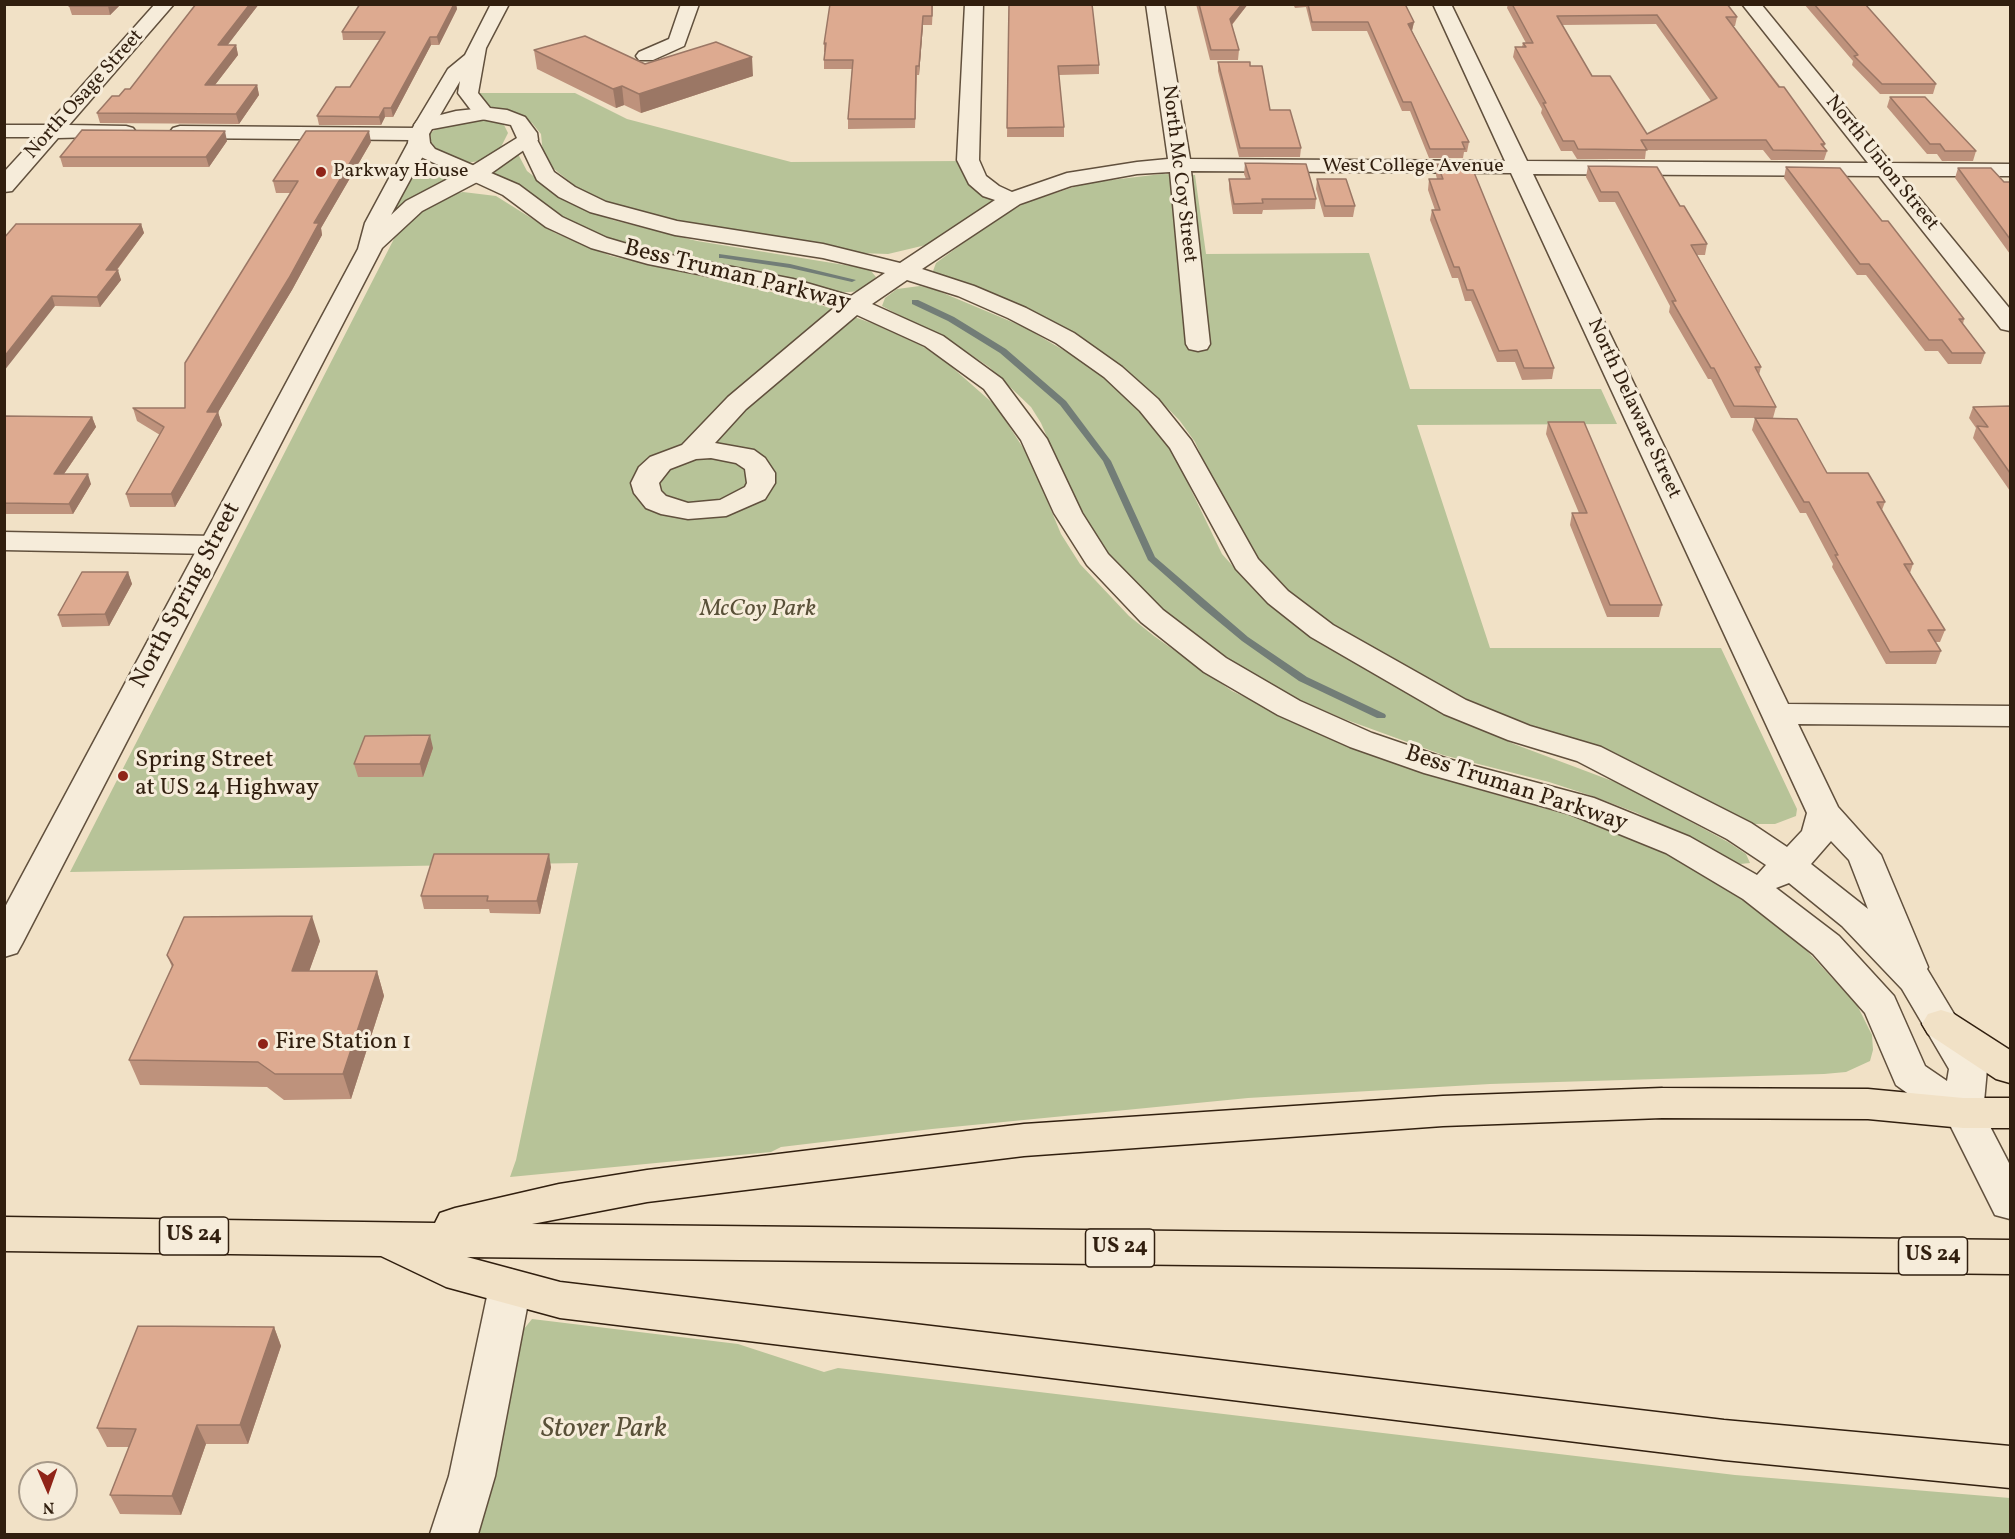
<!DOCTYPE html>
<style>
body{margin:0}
#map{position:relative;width:2015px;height:1539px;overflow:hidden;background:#f1e1c6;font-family:Vollkorn,serif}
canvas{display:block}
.frame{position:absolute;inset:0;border:6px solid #311f0f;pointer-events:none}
.north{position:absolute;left:18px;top:1461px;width:60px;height:60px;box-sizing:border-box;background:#f6ecda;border:2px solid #a79a89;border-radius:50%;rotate:178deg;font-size:16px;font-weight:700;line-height:24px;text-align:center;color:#311f0f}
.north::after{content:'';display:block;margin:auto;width:21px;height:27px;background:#8f2418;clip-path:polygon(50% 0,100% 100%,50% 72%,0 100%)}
</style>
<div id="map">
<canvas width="2015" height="1539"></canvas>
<div class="frame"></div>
<div class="north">N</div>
</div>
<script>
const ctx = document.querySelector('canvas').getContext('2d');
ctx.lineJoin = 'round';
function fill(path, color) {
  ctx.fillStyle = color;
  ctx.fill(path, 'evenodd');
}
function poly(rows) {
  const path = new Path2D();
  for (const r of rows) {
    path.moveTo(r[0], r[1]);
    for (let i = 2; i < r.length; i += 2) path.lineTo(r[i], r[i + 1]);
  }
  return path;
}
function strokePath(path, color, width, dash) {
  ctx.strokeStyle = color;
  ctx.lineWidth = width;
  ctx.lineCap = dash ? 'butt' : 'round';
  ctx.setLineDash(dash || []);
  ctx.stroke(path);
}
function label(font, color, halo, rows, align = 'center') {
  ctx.font = font + ' Vollkorn,serif';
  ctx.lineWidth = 6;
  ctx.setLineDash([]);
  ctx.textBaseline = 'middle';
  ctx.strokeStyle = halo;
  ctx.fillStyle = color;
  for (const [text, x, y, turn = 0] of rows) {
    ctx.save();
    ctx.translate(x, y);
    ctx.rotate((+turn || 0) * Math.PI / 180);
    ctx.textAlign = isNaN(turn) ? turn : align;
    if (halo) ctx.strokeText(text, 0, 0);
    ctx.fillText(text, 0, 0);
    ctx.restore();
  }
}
const green = poly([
 [479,93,575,93,627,119,791,162,961,161,994,200,926,245,888,254,858,253,715,230,620,207,579,189,549,165,543,154,541,134,532,123,520,116,491,107,484,103],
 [486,119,504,125,508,133,499,151,486,160,466,163,437,151,431,141,430,133,445,124],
 [518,154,527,171,555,193,613,220,697,241,863,268,871,271,876,277,862,291,835,293,671,258,617,243,558,216,491,175],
 [419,160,458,178,392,216,386,215],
 [1162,174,1195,175,1206,254,1369,253,1410,389,1601,389,1617,424,1417,425,1490,648,1721,648,1797,809,1796,816,1775,824,1751,824,1484,712,1342,638,1274,584,1229,517,1195,442,1180,421,1154,394,1115,363,936,275,933,271,936,263,989,224,1025,203,1086,183],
 [463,192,496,196,555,233,611,256,807,300,874,324,922,346,946,362,996,406,1029,457,1061,534,1080,564,1129,616,1154,636,1232,691,1341,743,1480,790,1600,824,1656,847,1725,886,1798,941,1857,1005,1872,1035,1873,1050,1870,1061,1846,1072,1824,1074,1490,1084,1248,1098,932,1129,781,1147,771,1152,510,1177,516,1160,578,863,70,872,398,231,423,208,450,195],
 [920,286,936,290,1024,327,1087,364,1122,390,1166,438,1222,554,1256,592,1309,636,1462,720,1514,744,1623,785,1728,842,1746,854,1750,863,1740,864,1637,813,1595,797,1549,782,1443,755,1344,719,1302,701,1244,670,1203,643,1155,605,1111,561,1074,500,1041,423,1031,407,989,367,964,350,882,306,885,298,897,289],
 [532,1319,738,1344,824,1372,838,1368,1735,1475,2010,1498,2010,1534,467,1534,503,1411,519,1335]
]);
const stream = poly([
 [719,254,790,264,856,280,852,282,790,268,722,258,719,258,719,254],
 [912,300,918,300,954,317,1006,349,1066,401,1111,461,1155,557,1248,637,1307,677,1385,714,1386,716,1385,718,1377,718,1299,681,1242,641,1201,607,1148,560,1103,461,1060,405,1000,353,948,321,912,304,912,300]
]);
const minor = poly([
 [155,4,174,4,69,125,126,126,133,128,136,132,133,136,58,138,12,191,4,192,4,172,36,137,4,137,4,125,47,125,155,4],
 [681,4,699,4,684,46,653,60,639,60,636,56,639,52,669,39,681,4],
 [965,4,983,4,979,160,986,176,999,186,1012,192,1067,173,1137,162,1168,159,1146,4,1164,4,1190,159,1505,161,1433,4,1451,4,1527,161,1868,163,1742,4,1761,4,1891,163,2010,164,2010,176,1901,176,2010,309,2010,331,2001,329,1879,176,1533,174,1788,704,2010,706,2010,726,1798,724,1838,807,1881,855,1928,967,1927,969,1987,1069,1983,1113,2010,1165,2010,1219,1995,1215,1949,1123,1896,1085,1865,1013,1813,954,1743,899,1666,853,1570,814,1424,773,1350,747,1278,715,1204,672,1141,622,1087,565,1054,513,1021,440,984,389,925,346,857,315,746,409,715,443,754,450,765,458,775,473,775,483,765,499,726,516,688,519,661,514,646,508,634,493,631,483,639,467,650,457,682,445,728,397,835,307,788,292,648,264,591,248,546,227,503,195,421,157,408,143,410,140,180,138,173,136,170,132,173,128,180,126,416,128,414,125,417,121,456,111,484,108,491,110,494,114,491,118,427,130,429,134,426,138,435,149,519,185,562,217,607,238,651,251,793,279,851,296,885,273,823,258,675,235,590,212,559,197,537,180,518,140,521,136,535,136,554,172,575,187,606,202,677,221,823,244,900,263,995,200,983,196,969,184,957,160,965,4],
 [1191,171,1511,173,1807,813,1802,831,1787,847,1751,823,1601,747,1530,726,1466,700,1333,625,1288,591,1258,559,1191,440,1158,399,1122,367,1074,333,1026,308,974,286,922,269,1020,204,1071,186,1137,174,1170,172,1186,344,1189,349,1198,351,1207,349,1210,344,1191,171],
 [907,280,958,296,1008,318,1056,343,1104,377,1140,411,1170,448,1236,569,1268,603,1311,637,1444,714,1508,740,1577,761,1727,839,1766,865,1757,875,1690,837,1594,798,1448,759,1372,733,1300,701,1226,658,1163,610,1108,554,1082,513,1047,439,1002,379,943,336,872,304,907,280],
 [711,458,736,463,745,469,747,483,745,487,720,500,688,503,666,496,661,491,659,483,670,469,696,459,711,458],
 [1831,841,1849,860,1868,909,1811,864,1831,841],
 [1789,883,1842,926,1902,989,1949,1069,1947,1081,1925,1066,1894,996,1839,936,1776,888,1789,883],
 [4,532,214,536,224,539,228,545,224,551,214,554,4,550,4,532],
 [510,1269,525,1274,531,1287,495,1476,478,1534,430,1534,449,1476,489,1287,495,1274,510,1269]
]);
const tertiary = poly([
 [491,4,509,4,486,48,478,93,490,108,507,110,525,117,537,133,538,140,483,179,422,211,382,248,22,944,17,953,4,957,4,909,358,249,365,223,408,143,409,134,448,69,465,55,491,4],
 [460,81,458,93,477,118,511,125,517,138,467,169,406,201,391,215,430,143,429,134,460,81]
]);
const primary = poly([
 [1941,1010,1954,1014,2010,1050,2010,1083,1996,1079,1928,1034,1922,1024,1928,1014,1941,1010],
 [1662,1088,1868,1089,1963,1098,2010,1098,2010,1128,1963,1128,1868,1119,1662,1118,1443,1126,1024,1156,647,1202,532,1224,2010,1240,2010,1274,467,1257,560,1282,1724,1420,2010,1446,2010,1488,1724,1460,560,1318,446,1287,381,1256,4,1251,4,1217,435,1223,440,1213,455,1208,559,1184,647,1170,1024,1124,1443,1096,1662,1088]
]);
const wall = poly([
 [70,4,121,4,110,15,72,15,69,6],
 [196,4,259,4,227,45,236,45,238,55,215,85,257,85,259,95,239,124,100,123,97,113,130,89],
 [360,4,456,4,457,9,439,45,431,45,393,117,385,117,381,125,319,125,317,116,350,87,380,40,343,40,342,32],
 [933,4,932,25,923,25,919,75,917,75,915,128,848,129,848,119,852,69,824,69,824,60,825,52,824,52,824,44],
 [1009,4,1099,65,1099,74,1059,75,1064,127,1064,137,1007,137],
 [1196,4,1248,4,1232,25,1239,50,1238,60,1210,60],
 [1293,4,1405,4,1414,22,1412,31,1469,142,1467,152,1464,152,1463,158,1429,158,1410,111,1402,111,1367,31,1312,31,1306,7,1295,8],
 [1508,4,1727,4,1737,17,1735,26,1733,26,1825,144,1824,147,1827,151,1824,160,1771,160,1763,150,1646,150,1645,159,1577,159,1572,151,1561,151,1541,113,1542,109,1513,57,1515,47,1522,47,1523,43,1526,43,1507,8],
 [1656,24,1711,101,1647,134,1592,76,1562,25],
 [1804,4,1865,4,1936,84,1933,94,1880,94,1852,65,1853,61],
 [534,50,645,64,753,76,641,113,624,105,616,108,537,69],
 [1218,62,1250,66,1270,110,1301,148,1300,157,1239,157,1218,71],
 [1890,97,1976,151,1973,161,1942,161,1937,154,1927,154,1887,107],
 [227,141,209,167,63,167,60,157],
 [371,142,321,228,322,235,292,290,218,412,222,425,175,507,130,507,126,494,160,435,137,421,133,408,185,408,291,193,276,193,273,181],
 [1245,163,1316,199,1315,209,1263,210,1262,214,1233,214,1229,189,1229,179,1246,179,1244,174],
 [1437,164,1554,368,1552,379,1522,380,1515,362,1497,362,1471,301,1465,301,1458,278,1452,278,1430,220,1432,210,1435,210,1428,190,1429,179,1437,179,1436,175],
 [1588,166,1680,206,1707,244,1705,255,1697,255,1761,367,1759,375,1776,407,1773,418,1731,418,1711,379,1708,379,1669,312,1670,306,1615,202,1599,202,1586,177],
 [1786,167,1882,221,1964,319,1963,324,1985,353,1981,364,1948,364,1938,351,1925,351,1866,275,1857,275,1784,178],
 [1958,168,2004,182,2010,182,2010,254,1955,178],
 [1317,179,1355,206,1353,217,1324,217,1316,189],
 [141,224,144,233,117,270,121,280,100,307,55,306,4,238],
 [2010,406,2010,491,1973,438,1976,428,1969,418,1973,407],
 [4,412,6,416,92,417,96,427,64,474,91,484,73,514,4,514],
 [1755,418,1827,473,1885,502,1882,510,1913,564,1910,573,1945,630,1940,642,1935,642,1941,651,1936,664,1886,664,1832,567,1833,564,1806,513,1800,513,1752,430],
 [1548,422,1662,605,1659,617,1607,617,1570,525,1572,513,1579,513,1546,434],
 [128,572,132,584,109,626,62,627,58,615],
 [433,748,423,777,358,777,354,764],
 [551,867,540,914,490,913,489,909,424,909,421,896],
 [320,941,309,971,377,971,384,996,351,1099,284,1100,267,1087,140,1085,129,1060,172,967,167,955],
 [274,1327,281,1346,248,1444,206,1444,181,1515,120,1514,110,1495,129,1447,107,1447,97,1428]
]);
const shadedWall = poly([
 [109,4,121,4,110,15,108,6],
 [250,4,259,4,220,55,218,45],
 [454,4,456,4,457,9,439,45,437,37],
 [1242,4,1248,4,1229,28,1230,19],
 [923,16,923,25,919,75,919,66],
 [1414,22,1412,30,1407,32,1408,24],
 [430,37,431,45,393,117,391,108],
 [236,45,238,55,208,94,205,85],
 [752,57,753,76,641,113,639,94],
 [257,85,259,95,239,124,236,114],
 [622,86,624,105,616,108,613,89],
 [384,108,385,117,381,125,379,117],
 [225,131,227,141,209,167,206,157],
 [369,131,371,142,321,228,322,235,292,290,211,424,207,412,314,223],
 [141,224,144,233,109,280,106,270],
 [118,270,121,280,100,307,97,297],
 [52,296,55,306,4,371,4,357],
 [218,412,222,425,175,507,171,494],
 [92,417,96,427,57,484,54,474],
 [88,474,91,484,73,514,69,504],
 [128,572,132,584,109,626,105,614],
 [430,735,433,748,423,777,420,764],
 [549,854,551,867,540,914,537,901],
 [312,916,320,941,300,997,292,971],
 [377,971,384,996,351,1099,343,1074],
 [274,1327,281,1346,248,1444,240,1425],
 [197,1425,206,1444,181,1515,172,1496]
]);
const building = poly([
 [70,4,109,4,108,6,69,6,70,4],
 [196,4,250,4,218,45,236,45,205,85,257,85,236,114,97,113,112,96,119,96,125,89,130,89,196,4],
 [360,4,454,4,437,37,430,37,391,108,384,108,379,117,317,116,336,87,350,87,385,32,342,32,360,4],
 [830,4,932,4,932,16,923,16,919,66,916,66,915,119,848,119,853,60,824,60,826,43,824,44,830,4],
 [1009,4,1092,4,1099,65,1058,66,1064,127,1007,128,1009,4],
 [1199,4,1242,4,1230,19,1239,50,1211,50,1199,4],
 [1308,4,1405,4,1414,22,1408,24,1469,142,1462,142,1465,149,1430,149,1411,102,1403,102,1368,22,1312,22,1308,4],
 [1512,4,1727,4,1737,17,1726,17,1779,87,1784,87,1825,144,1821,144,1827,151,1773,150,1766,140,1641,140,1647,150,1578,149,1574,141,1563,141,1543,103,1546,103,1515,47,1526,47,1523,43,1533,43,1512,4],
 [1657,15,1717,98,1647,134,1610,76,1592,76,1557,16,1657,15],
 [1814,4,1865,4,1936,84,1882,84,1854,56,1858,55,1814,4],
 [585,36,645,64,716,42,752,57,639,94,622,86,613,89,534,50,585,36],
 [1218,62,1250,62,1250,66,1262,66,1270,110,1290,110,1301,148,1240,148,1218,62],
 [1890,97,1925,97,1976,151,1945,151,1940,144,1930,144,1890,97],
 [82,130,225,131,206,157,60,157,82,130],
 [306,131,369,131,314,223,319,223,289,278,207,412,218,412,171,494,126,494,164,427,133,408,185,408,185,363,298,181,273,181,306,131],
 [1245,163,1306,164,1316,199,1262,199,1263,203,1234,204,1229,179,1250,179,1245,163],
 [1437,164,1471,165,1554,368,1524,368,1517,350,1499,351,1473,290,1467,290,1459,267,1454,267,1432,210,1440,210,1429,179,1443,179,1437,164],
 [1588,166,1657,167,1680,206,1684,206,1707,244,1691,245,1761,367,1755,367,1776,407,1734,406,1714,368,1711,368,1672,301,1676,301,1618,192,1601,192,1588,166],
 [1786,167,1840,168,1882,221,1888,221,1964,319,1959,319,1985,353,1952,353,1942,340,1929,340,1869,264,1860,264,1786,167],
 [1958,168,1991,168,2004,182,2010,182,2010,239,1958,168],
 [1317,179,1346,179,1355,206,1325,206,1317,179],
 [16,224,141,224,106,270,118,270,97,297,52,296,4,357,4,238,16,224],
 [2010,406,2010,473,1977,426,1988,427,1973,407,2010,406],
 [4,416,92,417,54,474,88,474,69,504,4,503,4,416],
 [1755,418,1797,419,1827,473,1868,473,1885,502,1877,502,1913,564,1904,564,1945,630,1928,630,1941,651,1890,652,1835,555,1838,555,1809,502,1804,502,1755,418],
 [1548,422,1584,422,1662,605,1610,605,1572,513,1587,513,1548,422],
 [82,572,128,572,105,614,58,615,82,572],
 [430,735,420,764,354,764,365,736,430,735],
 [434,854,549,854,537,901,487,901,488,896,421,896,434,854],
 [312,916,292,971,377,971,343,1074,275,1074,258,1062,129,1060,173,965,167,955,184,917,312,916],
 [138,1326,274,1327,240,1425,197,1425,172,1496,110,1495,136,1429,97,1428,138,1326]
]);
const markers = [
 [321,172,6,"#8f2418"],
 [123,776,6,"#8f2418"],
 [263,1044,6,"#8f2418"]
];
const farStreetnames = [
 ["North Osage Street",85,95,-48],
 ["North Union Street",1881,164,51],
 ["West College Avenue",1413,167],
 ["North Mc Coy Street",1178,174,83],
 ["North Delaware Street",1633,409,65]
];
const farPoinames = [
 ["Parkway House",333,172]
];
const shields = [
 [194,1236,69],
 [1120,1248,69],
 [1933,1256,69]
];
const shieldNames = [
 ["US 24",194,1236],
 ["US 24",1120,1248],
 ["US 24",1933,1256]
];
const streetNames = [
 ["Bess Truman Parkway",737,277,14],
 ["North Spring Street",187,596,-62],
 ["Bess Truman Parkway",1516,790,18]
];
const parkNames = [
 ["McCoy Park",758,611]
];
const poiNames = [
 ["Spring Street",135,762],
 ["at US 24 Highway",135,790],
 ["Fire Station 1",275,1044]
];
const nearParknames = [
 ["Stover Park",604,1431]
];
fill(green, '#b7c398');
fill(stream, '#727d77');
strokePath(minor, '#61503d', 3);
strokePath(tertiary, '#61503d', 3);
strokePath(primary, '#311f0f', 3);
fill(minor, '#f6ecda');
fill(tertiary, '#f6ecda');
fill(primary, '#f1e1c6');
fill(wall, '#be927c');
fill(shadedWall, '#9b7765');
fill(building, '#ddaa90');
strokePath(building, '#9b7765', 1.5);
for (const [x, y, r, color] of markers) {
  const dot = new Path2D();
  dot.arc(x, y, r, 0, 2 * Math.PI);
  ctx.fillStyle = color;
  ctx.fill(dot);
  strokePath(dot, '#f6ecda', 2);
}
label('20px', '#311f0f', '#f6ecda', farStreetnames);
label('20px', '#311f0f', '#f6ecda', farPoinames, 'left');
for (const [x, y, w] of shields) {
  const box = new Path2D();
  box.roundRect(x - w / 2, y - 19, w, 38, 4.5);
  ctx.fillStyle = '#f6ecda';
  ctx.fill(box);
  strokePath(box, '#311f0f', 1.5);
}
label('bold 22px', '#311f0f', null, shieldNames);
label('24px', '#311f0f', '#f6ecda', streetNames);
label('italic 24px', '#595038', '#f6ecda', parkNames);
label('24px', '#311f0f', '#f6ecda', poiNames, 'left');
label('italic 28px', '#595038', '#f6ecda', nearParknames);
</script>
